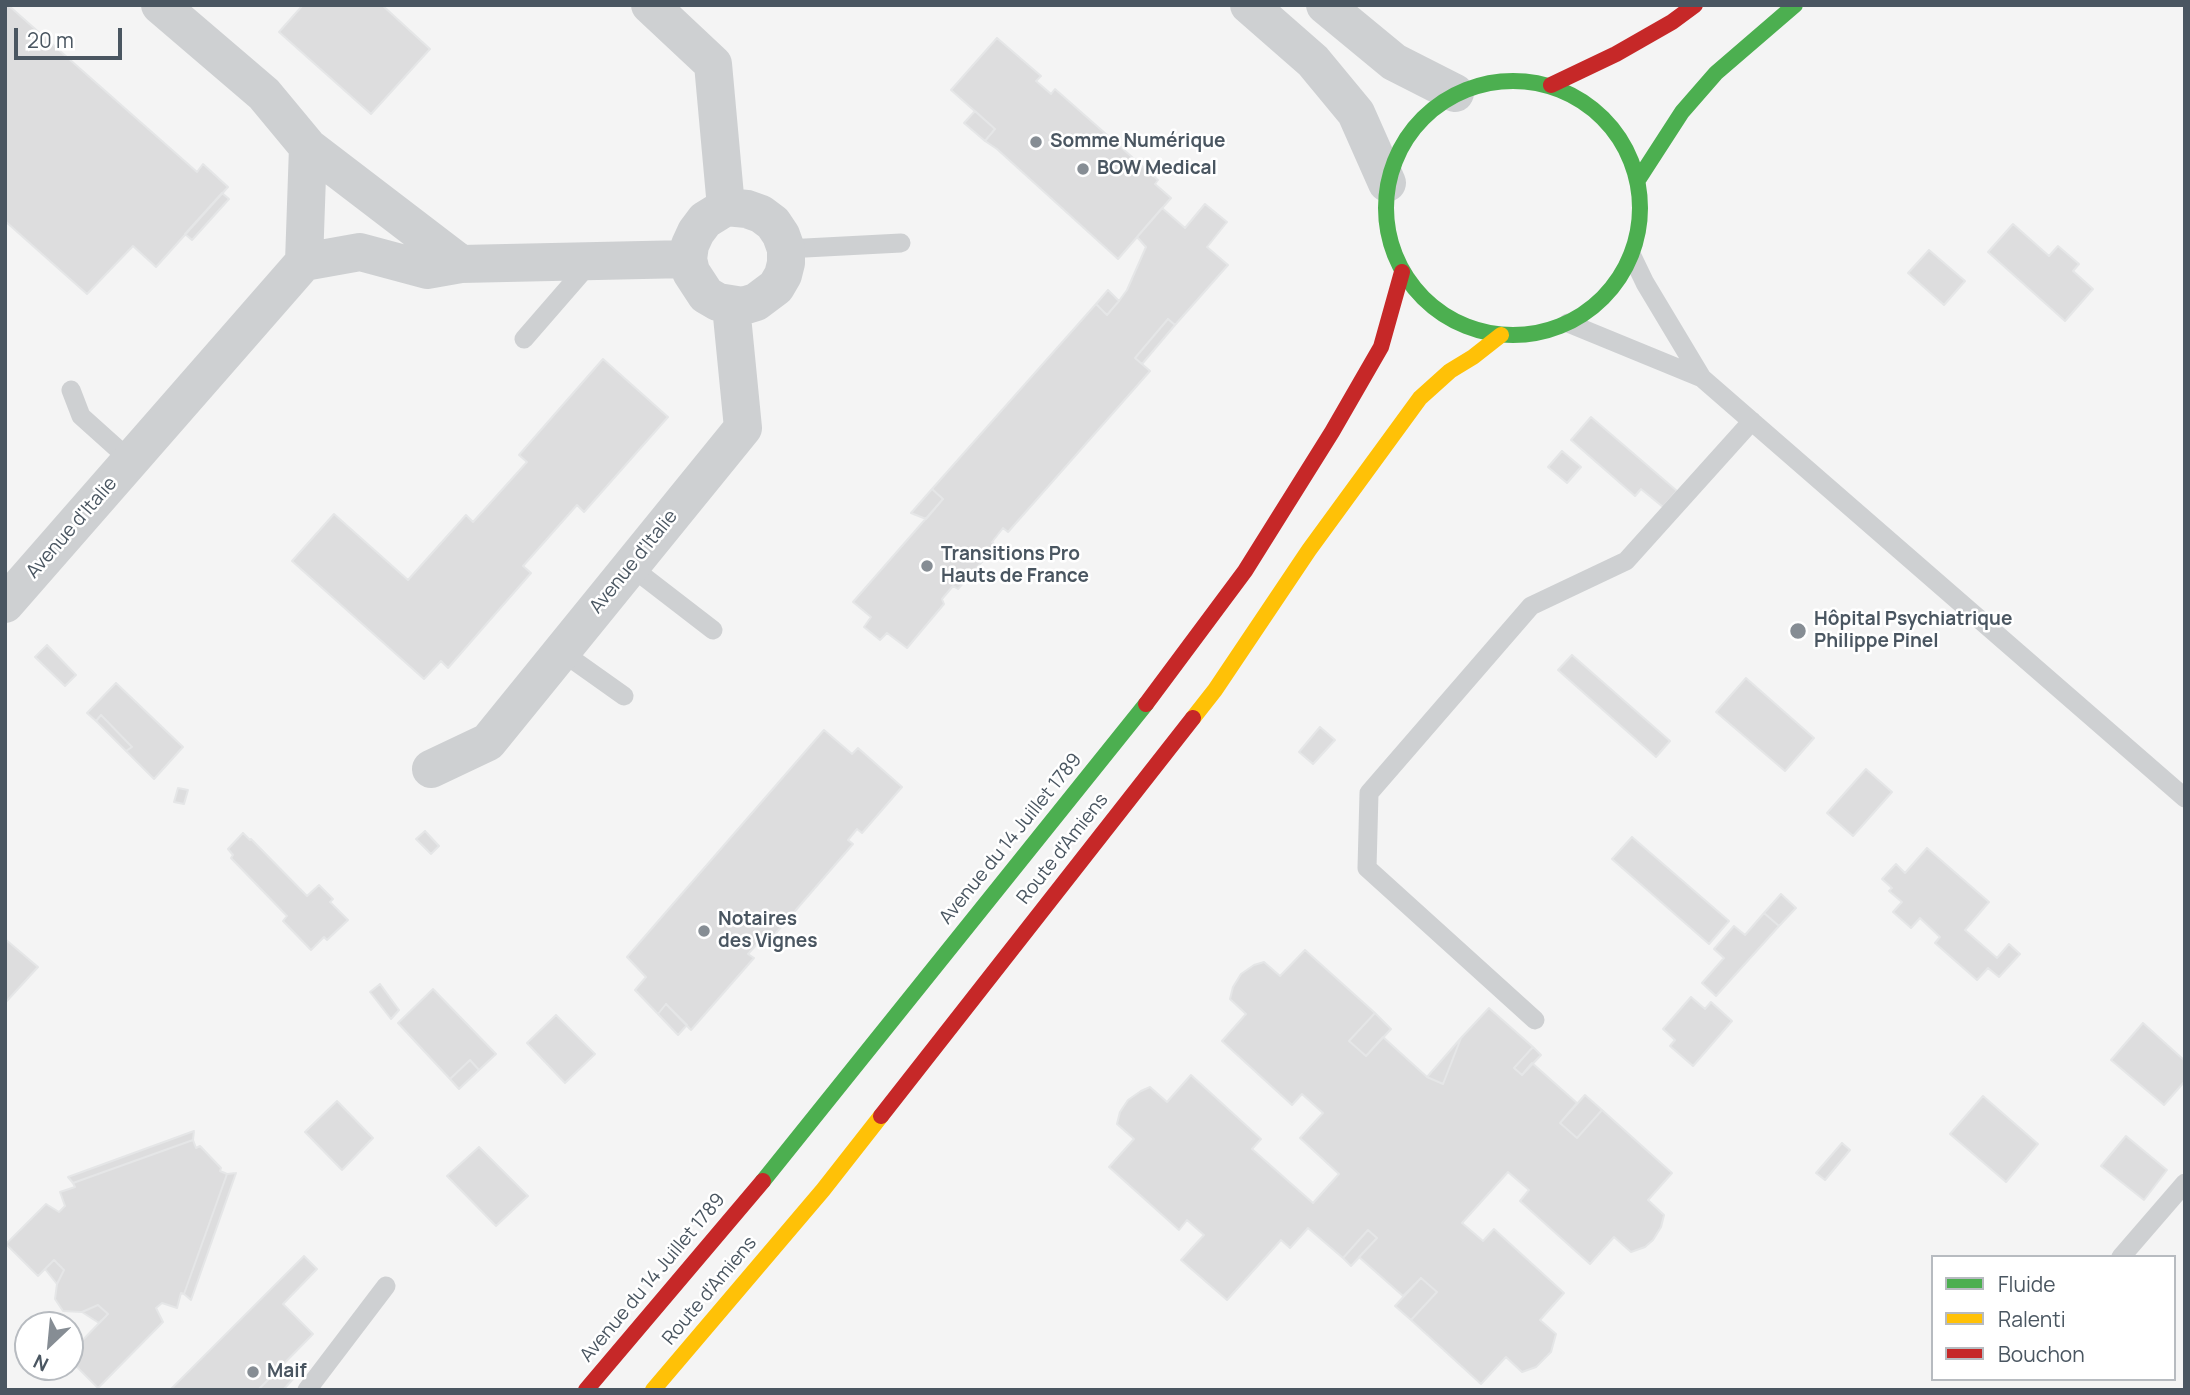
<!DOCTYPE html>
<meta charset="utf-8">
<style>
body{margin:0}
#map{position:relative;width:2190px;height:1395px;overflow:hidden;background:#f4f4f4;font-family:Manrope,sans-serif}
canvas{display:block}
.frame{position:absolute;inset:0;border:7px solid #4a5661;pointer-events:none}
.legend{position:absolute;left:1931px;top:1255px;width:245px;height:126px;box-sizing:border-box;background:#fff;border:2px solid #b7bbc0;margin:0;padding:9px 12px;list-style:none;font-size:21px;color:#4a5661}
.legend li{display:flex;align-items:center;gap:14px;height:35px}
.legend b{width:35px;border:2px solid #b7bbc0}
.north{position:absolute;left:14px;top:1311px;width:70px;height:70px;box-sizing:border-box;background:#fff;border:2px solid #b7bbc0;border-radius:50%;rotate:206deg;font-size:19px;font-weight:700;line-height:28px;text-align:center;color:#4a5661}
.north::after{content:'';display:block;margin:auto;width:24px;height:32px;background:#868d94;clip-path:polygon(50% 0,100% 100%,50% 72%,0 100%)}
.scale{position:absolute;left:14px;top:28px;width:108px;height:32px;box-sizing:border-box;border:4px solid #4a5661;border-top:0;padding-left:9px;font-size:21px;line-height:24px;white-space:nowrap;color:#4a5661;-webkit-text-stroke:5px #fff;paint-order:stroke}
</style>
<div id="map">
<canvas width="2190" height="1395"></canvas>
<div class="frame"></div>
<ul class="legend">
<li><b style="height:9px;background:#4caf50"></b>Fluide</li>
<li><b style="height:9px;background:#ffc107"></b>Ralenti</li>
<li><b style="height:9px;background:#c62828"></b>Bouchon</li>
</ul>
<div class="north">N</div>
<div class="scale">20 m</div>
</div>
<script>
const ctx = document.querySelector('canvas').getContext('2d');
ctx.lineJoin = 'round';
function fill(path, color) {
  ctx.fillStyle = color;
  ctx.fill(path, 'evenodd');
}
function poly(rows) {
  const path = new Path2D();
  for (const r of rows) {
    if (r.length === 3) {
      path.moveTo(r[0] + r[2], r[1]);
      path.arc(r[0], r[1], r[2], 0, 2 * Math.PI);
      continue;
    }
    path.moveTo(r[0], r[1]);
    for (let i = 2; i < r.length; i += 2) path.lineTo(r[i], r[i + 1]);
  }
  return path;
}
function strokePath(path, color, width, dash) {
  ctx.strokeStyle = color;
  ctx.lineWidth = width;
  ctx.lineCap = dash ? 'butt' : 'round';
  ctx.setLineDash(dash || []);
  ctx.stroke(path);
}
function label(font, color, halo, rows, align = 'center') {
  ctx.font = font + ' Manrope,sans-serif';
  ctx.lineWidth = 5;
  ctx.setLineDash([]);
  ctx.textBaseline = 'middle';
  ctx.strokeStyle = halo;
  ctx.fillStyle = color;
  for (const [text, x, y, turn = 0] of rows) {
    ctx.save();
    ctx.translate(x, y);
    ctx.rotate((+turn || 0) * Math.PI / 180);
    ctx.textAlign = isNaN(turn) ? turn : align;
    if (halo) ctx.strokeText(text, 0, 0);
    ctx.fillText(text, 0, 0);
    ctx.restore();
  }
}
const building = poly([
 [5,5,8,5,197,172,203,164,228,187,156,267,133,246,87,294,5,221,5,5],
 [303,5,382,5,430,49,371,114,279,32,303,5],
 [997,38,1041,76,1036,81,1051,94,1055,89,1158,180,1155,184,1171,198,1118,259,997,149,985,141,995,129,951,90,997,38],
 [975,111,995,129,985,141,964,123,975,111],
 [222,193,229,199,192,240,185,234,222,193],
 [1205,204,1227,222,1207,247,1228,265,1175,325,1168,319,1135,358,1150,371,1008,532,1003,528,992,542,996,546,958,589,953,586,942,599,944,604,907,648,887,633,880,640,864,627,871,617,853,602,943,499,932,489,1096,304,1107,315,1119,301,1127,290,1146,247,1137,237,1162,208,1185,228,1205,204],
 [2013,224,2049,256,2058,246,2079,264,2073,271,2093,289,2065,321,1988,252,2013,224],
 [1929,250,1965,281,1944,305,1908,273,1929,250],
 [1108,290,1119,301,1107,315,1096,304,1108,290],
 [1168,319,1175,325,1142,364,1135,358,1168,319],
 [603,359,668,417,584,512,577,505,523,566,531,573,448,668,441,661,424,679,292,561,334,514,408,580,466,515,473,522,527,462,519,455,603,359],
 [1591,417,1677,491,1663,507,1641,489,1635,496,1571,440,1591,417],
 [1562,451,1581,467,1567,483,1548,467,1562,451],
 [932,489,943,499,926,519,911,513,932,489],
 [47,645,76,675,65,686,35,657,47,645],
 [1572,655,1670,741,1656,757,1558,670,1572,655],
 [1746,678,1814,738,1785,771,1716,712,1746,678],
 [116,683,183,747,154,779,126,751,132,747,101,715,96,721,87,713,116,683],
 [101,715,132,747,126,751,96,721,101,715],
 [1320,727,1335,740,1313,764,1299,752,1320,727],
 [824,730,852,754,858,748,902,787,862,833,857,829,848,840,853,844,763,948,758,943,748,954,754,958,691,1030,666,1004,658,1014,635,990,646,977,627,957,824,730],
 [1866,769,1892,792,1853,836,1827,813,1866,769],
 [178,788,188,790,184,804,174,802,178,788],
 [425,831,439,846,431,854,416,839,425,831],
 [243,833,250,840,251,839,307,896,319,885,333,899,330,902,348,920,327,940,324,937,311,950,283,921,287,916,231,858,233,855,228,849,243,833],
 [1632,837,1729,921,1709,944,1612,859,1632,837],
 [1927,848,1989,902,1965,930,1997,958,2009,944,2020,954,1999,977,1988,968,1977,980,1935,943,1940,937,1920,918,1911,928,1893,912,1902,902,1889,891,1892,888,1882,879,1896,864,1905,873,1927,848],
 [1781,894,1796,908,1779,926,1764,913,1781,894],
 [1764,913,1779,926,1716,996,1702,983,1724,958,1714,949,1734,926,1745,935,1764,913],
 [5,939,38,967,5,1003,5,939],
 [1305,950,1375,1013,1349,1041,1366,1056,1383,1037,1427,1077,1443,1084,1461,1038,1489,1008,1533,1047,1514,1068,1522,1075,1532,1063,1577,1103,1560,1123,1577,1138,1602,1110,1672,1173,1648,1200,1664,1215,1661,1227,1653,1240,1645,1247,1631,1252,1614,1237,1590,1264,1520,1201,1529,1190,1508,1172,1462,1223,1483,1241,1494,1229,1564,1293,1540,1320,1556,1334,1551,1352,1536,1367,1522,1372,1506,1357,1481,1384,1411,1320,1437,1292,1421,1278,1403,1296,1359,1257,1377,1238,1368,1230,1343,1258,1308,1228,1290,1248,1281,1240,1227,1300,1181,1260,1204,1235,1187,1220,1179,1230,1109,1167,1134,1139,1117,1124,1120,1112,1128,1100,1141,1091,1150,1087,1167,1102,1191,1075,1261,1139,1252,1149,1313,1203,1339,1174,1300,1138,1323,1113,1302,1094,1292,1105,1222,1041,1246,1014,1230,999,1233,987,1241,974,1254,965,1264,962,1280,976,1305,950],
 [380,984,399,1010,391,1019,370,992,380,984],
 [433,989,496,1054,479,1070,470,1060,450,1079,398,1023,433,989],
 [1691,997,1705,1009,1711,1002,1732,1021,1693,1066,1670,1046,1675,1040,1663,1029,1691,997],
 [666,1004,687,1025,678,1035,658,1014,666,1004],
 [1375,1013,1391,1029,1366,1056,1349,1041,1375,1013],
 [556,1015,595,1054,565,1083,527,1043,556,1015],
 [2143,1023,2185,1061,2185,1081,2164,1105,2111,1060,2143,1023],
 [1461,1038,1443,1084,1427,1077,1461,1038],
 [1533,1047,1541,1055,1522,1075,1514,1068,1533,1047],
 [470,1060,479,1070,459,1089,450,1079,470,1060],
 [1585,1095,1602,1110,1577,1138,1560,1123,1585,1095],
 [1983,1096,2038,1144,2006,1182,1950,1134,1983,1096],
 [337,1101,373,1138,342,1170,305,1132,337,1101],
 [194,1131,193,1140,73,1183,68,1177,194,1131],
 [2126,1136,2167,1170,2144,1200,2101,1166,2126,1136],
 [193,1140,196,1148,200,1146,221,1168,220,1171,227,1174,184,1294,181,1293,177,1308,162,1303,156,1308,163,1322,98,1388,70,1360,70,1353,108,1314,98,1305,82,1312,63,1311,55,1299,57,1284,64,1270,54,1260,38,1276,6,1244,46,1204,59,1212,65,1206,60,1192,75,1187,73,1183,193,1140],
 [1842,1143,1850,1150,1825,1180,1816,1173,1842,1143],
 [479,1147,528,1196,496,1226,447,1176,479,1147],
 [236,1173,191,1300,184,1294,227,1174,236,1173],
 [1368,1230,1377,1238,1351,1266,1343,1258,1368,1230],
 [304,1256,317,1269,283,1304,313,1334,258,1390,170,1390,304,1256],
 [54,1260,64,1270,57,1284,45,1269,54,1260],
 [1421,1278,1437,1292,1411,1320,1395,1306,1421,1278],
 [98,1305,108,1314,99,1323,82,1312,98,1305],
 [282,1366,294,1378,283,1390,258,1390,282,1366]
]);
const lane = poly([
 [786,249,901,243],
 [1632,256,1645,283,1702,378,2185,798],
 [1568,323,1702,378],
 [524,339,590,263],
 [71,390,81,416,130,460],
 [630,566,713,630],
 [562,652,624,696],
 [1535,1020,1367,868,1369,793,1531,606,1626,561,1752,421],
 [2121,1257,2185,1183],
 [307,1390,386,1286]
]);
const street = poly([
 [650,5,713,64,726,207],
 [1249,5,1313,61,1356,113,1387,183],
 [1325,5,1394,62,1455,93],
 [308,147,461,264,688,259],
 [726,207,747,209,761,214,773,223,781,235,786,249,786,263,783,275,776,287,756,302,743,306,718,302,706,295,691,272,688,259,690,245,696,232,705,220,726,207],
 [304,262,360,252,427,270,461,264],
 [5,604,304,262,308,147,264,94,160,5],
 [431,769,488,742,743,428,731,306]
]);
const fast = poly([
 [1513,208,127],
 [1638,180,1682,112,1716,73,1795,5],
 [763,1181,1146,704]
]);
const slow = poly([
 [1193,718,1215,690,1309,550,1420,398,1450,371,1473,357,1501,335],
 [653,1390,823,1190,881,1116]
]);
const jam = poly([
 [1551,85,1616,54,1672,22,1695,5],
 [1146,704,1245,571,1332,432,1381,347,1402,272],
 [881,1116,1193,718],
 [586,1390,763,1181]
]);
const markers = [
 [1036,142,7,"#868d94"],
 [1083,169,7,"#868d94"],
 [927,566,7,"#868d94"],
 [1798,631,9,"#868d94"],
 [704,931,7,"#868d94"],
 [253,1372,7,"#868d94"]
];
const poiNames = [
 ["Somme Numérique",1050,142],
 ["BOW Medical",1097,169],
 ["Transitions Pro",941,555],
 ["Hauts de France",941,577],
 ["Hôpital Psychiatrique",1814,620],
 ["Philippe Pinel",1814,642],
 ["Notaires",718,920],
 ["des Vignes",718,942],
 ["Maif",267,1372]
];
const streetNames = [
 ["Avenue d'Italie",72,528,-49],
 ["Avenue d'Italie",634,562,-51],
 ["Avenue du 14 Juillet 1789",1011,839,-51],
 ["Route d'Amiens",1063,849,-52],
 ["Avenue du 14 Juillet 1789",653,1278,-50],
 ["Route d'Amiens",710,1291,-50]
];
fill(building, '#ddddde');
strokePath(building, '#e5e6e7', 2);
strokePath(lane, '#ced0d2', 19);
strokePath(street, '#ced0d2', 38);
strokePath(fast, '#4caf50', 16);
strokePath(slow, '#ffc107', 16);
strokePath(jam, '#c62828', 16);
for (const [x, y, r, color] of markers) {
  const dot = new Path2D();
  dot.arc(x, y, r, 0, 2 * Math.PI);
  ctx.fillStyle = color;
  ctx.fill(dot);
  strokePath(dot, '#fff', 2.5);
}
label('bold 19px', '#4a5661', '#fff', poiNames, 'left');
label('19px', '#4a5661', '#fff', streetNames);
</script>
